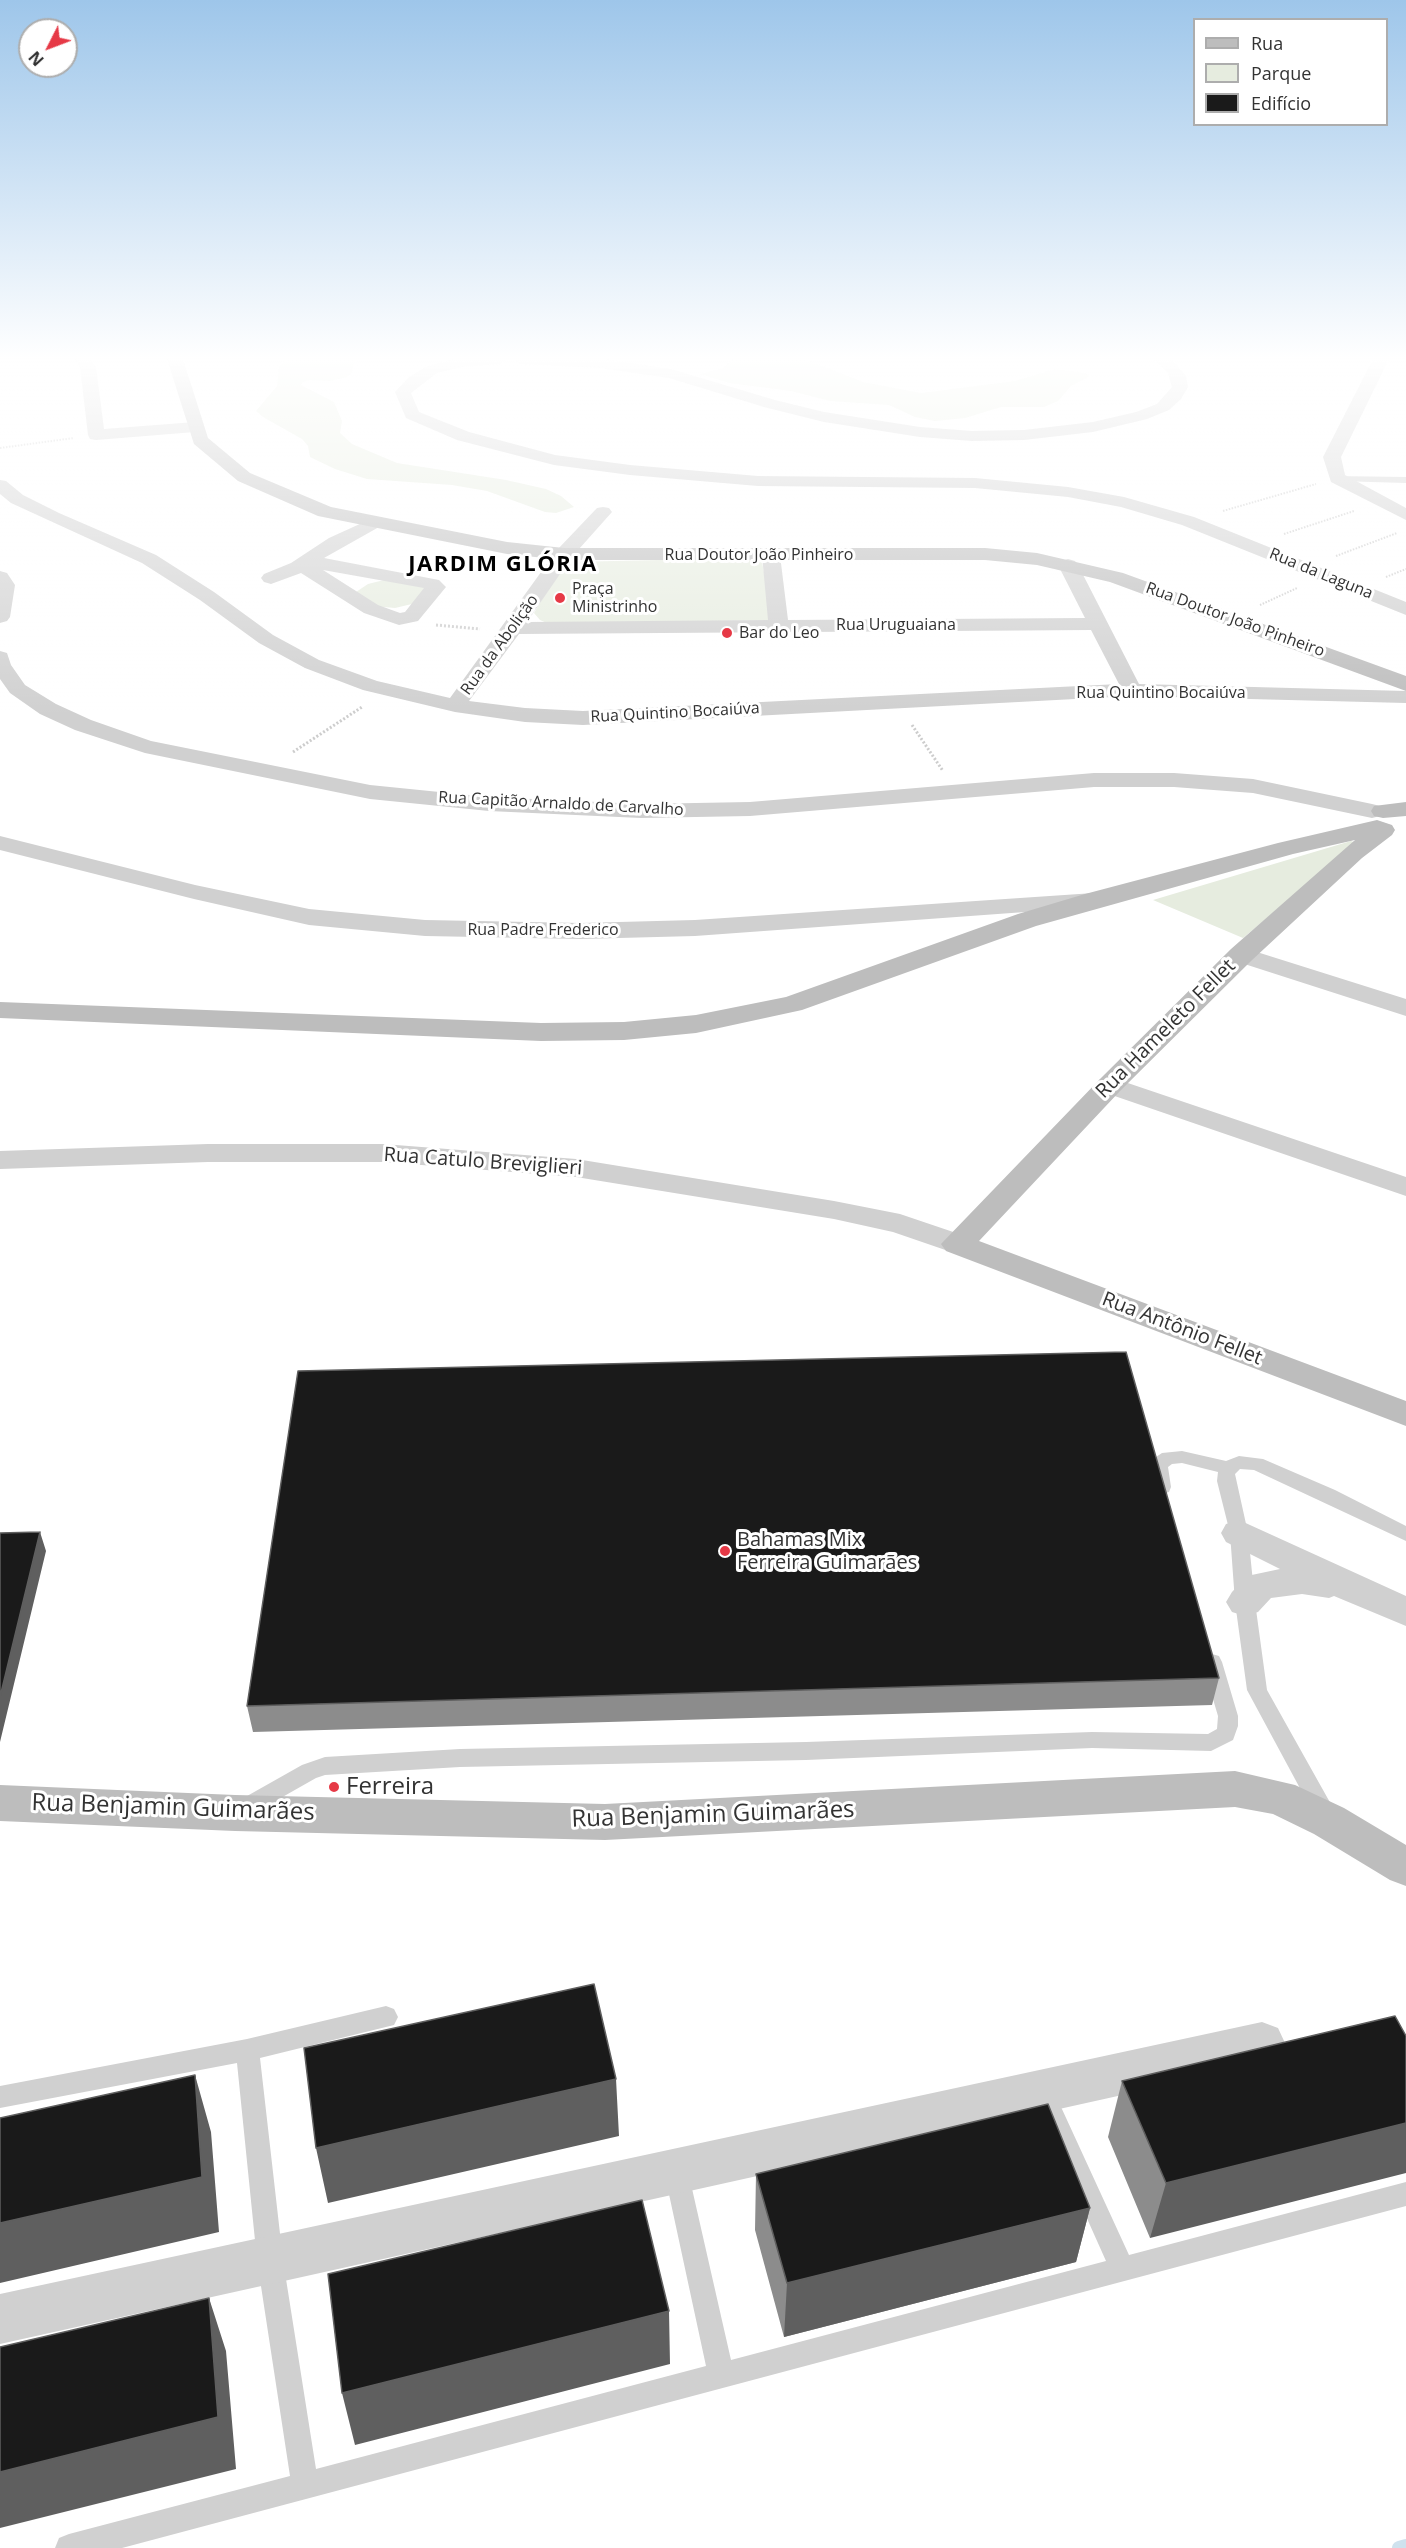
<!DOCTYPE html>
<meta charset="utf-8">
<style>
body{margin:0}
#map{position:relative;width:1406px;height:2548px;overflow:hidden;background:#fff;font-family:"Open Sans",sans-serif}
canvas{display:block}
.legend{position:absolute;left:1193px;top:18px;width:195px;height:108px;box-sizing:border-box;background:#fff;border:2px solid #adadad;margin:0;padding:8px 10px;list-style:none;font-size:18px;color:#333}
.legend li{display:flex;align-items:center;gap:12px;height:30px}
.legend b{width:30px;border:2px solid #adadad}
.north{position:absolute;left:18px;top:18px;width:60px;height:60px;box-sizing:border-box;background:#fff;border:2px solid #adadad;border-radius:50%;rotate:228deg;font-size:16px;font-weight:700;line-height:24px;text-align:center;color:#333}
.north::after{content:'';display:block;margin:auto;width:21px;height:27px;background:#e63946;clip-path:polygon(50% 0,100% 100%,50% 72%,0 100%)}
</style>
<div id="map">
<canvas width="1406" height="2548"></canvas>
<ul class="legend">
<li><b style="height:8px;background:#bdbdbd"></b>Rua</li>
<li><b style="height:16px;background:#e6ecdf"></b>Parque</li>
<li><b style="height:16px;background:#1a1a1a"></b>Edifício</li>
</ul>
<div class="north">N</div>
</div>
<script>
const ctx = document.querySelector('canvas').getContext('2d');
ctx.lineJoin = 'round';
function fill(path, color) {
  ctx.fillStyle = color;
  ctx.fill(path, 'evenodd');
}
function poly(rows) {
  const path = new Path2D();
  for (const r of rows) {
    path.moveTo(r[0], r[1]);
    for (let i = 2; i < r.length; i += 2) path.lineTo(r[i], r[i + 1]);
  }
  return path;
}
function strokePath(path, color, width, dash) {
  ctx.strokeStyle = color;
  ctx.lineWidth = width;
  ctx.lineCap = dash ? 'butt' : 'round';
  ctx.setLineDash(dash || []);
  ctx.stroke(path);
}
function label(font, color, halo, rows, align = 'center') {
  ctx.font = font + ' "Open Sans",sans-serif';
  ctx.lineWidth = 6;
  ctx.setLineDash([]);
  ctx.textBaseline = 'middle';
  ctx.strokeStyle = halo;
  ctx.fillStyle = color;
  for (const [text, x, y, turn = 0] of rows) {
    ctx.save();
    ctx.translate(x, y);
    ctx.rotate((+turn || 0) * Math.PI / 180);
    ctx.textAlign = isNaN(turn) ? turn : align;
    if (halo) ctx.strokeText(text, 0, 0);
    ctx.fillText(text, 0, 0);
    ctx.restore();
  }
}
const green = poly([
 [286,359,356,359,351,374,347,377,330,381,310,380,303,382,301,385,334,402,342,421,340,433,352,444,397,463,506,480,546,489,561,496,574,507,556,513,545,512,487,491,452,485,367,479,335,469,310,457,308,446,302,439,263,417,256,411,277,386,279,366],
 [733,359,805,359,863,382,921,393,1015,381,1055,369,1085,373,1090,376,1071,386,1058,401,1044,407,1001,407,965,418,935,421,915,417,889,405,830,401,791,391,729,383,700,374,723,368],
 [752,558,762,562,773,620,549,624,540,620,534,613,562,566,569,562],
 [388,579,419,583,428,590,416,603,395,608,372,606,356,592,368,584],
 [1351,841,1356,843,1243,938,1153,900]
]);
const stream = poly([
 [1399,2548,1406,2546]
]);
const pathFar1 = poly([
 [0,448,74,438],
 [1223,511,1316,484],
 [1284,534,1354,511],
 [1336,556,1397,533],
 [1386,577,1406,569],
 [1260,605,1297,588]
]);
const path = poly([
 [436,625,480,629],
 [912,725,943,771],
 [293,752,362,707]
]);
const lane = poly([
 [1334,476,1406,477,1406,483,1337,481,1332,478,1334,476],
 [1182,1451,1226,1461,1239,1456,1263,1459,1335,1490,1406,1526,1406,1541,1254,1470,1240,1469,1235,1474,1248,1533,1255,1602,1267,1690,1332,1806,1335,1812,1332,1818,1324,1821,1316,1818,1247,1690,1235,1602,1230,1533,1217,1481,1218,1472,1182,1463,1172,1464,1168,1467,1171,1487,1169,1492,1162,1494,1155,1492,1153,1487,1150,1464,1153,1459,1162,1453,1182,1451],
 [1212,1654,1219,1656,1222,1662,1238,1716,1238,1726,1233,1740,1211,1751,1092,1748,806,1760,460,1767,325,1775,316,1778,256,1812,248,1815,240,1812,237,1806,240,1800,302,1765,325,1757,460,1749,806,1742,1092,1732,1208,1734,1217,1729,1218,1716,1202,1662,1205,1656,1212,1654],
 [386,2006,394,2009,398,2017,394,2025,260,2058,283,2260,316,2469,706,2366,664,2171,667,2163,676,2159,685,2163,688,2171,731,2360,1106,2261,1030,2091,1034,2083,1042,2080,1050,2083,1129,2255,1406,2182,1406,2206,122,2548,55,2548,59,2538,69,2534,290,2476,257,2260,237,2063,0,2108,0,2086,247,2039,386,2006]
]);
const street = poly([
 [75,359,91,359,96,367,104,429,195,422,203,427,195,432,96,440,90,439,88,435,80,367,75,359],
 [454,359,508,359,500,364,462,367,437,373,411,393,419,412,469,432,555,455,630,465,758,476,975,478,1068,487,1124,497,1194,517,1406,602,1406,615,1182,525,1121,507,1068,497,975,488,758,486,630,475,554,465,457,440,406,418,395,392,408,378,425,367,454,359],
 [512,359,606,359,671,369,775,400,824,412,920,427,972,431,1024,430,1093,422,1136,412,1157,404,1172,387,1168,373,1153,359,1171,359,1186,376,1188,387,1181,399,1169,410,1147,419,1093,432,1024,440,972,441,920,437,824,422,764,407,669,378,600,368,520,364,512,359],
 [1373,359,1389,359,1341,457,1345,475,1406,508,1406,520,1331,482,1323,457,1373,359],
 [0,480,6,481,23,495,59,513,156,555,214,592,273,635,319,660,377,681,450,698,557,550,597,508,603,507,609,508,612,512,571,558,527,622,768,620,762,555,764,551,771,549,778,551,780,555,788,620,1085,618,1058,565,1061,561,1068,559,1075,561,1078,565,1139,684,1406,691,1406,703,1132,696,583,725,525,722,455,712,363,690,305,668,259,643,200,600,142,563,11,503,0,494,0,480],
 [1091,630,1119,684,583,711,525,708,469,701,519,634,1091,630],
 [373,518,379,519,382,523,379,527,324,558,439,580,446,587,418,621,399,625,364,613,301,573,271,584,264,582,261,578,264,574,291,563,329,538,373,518],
 [323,570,424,588,405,612,400,613,378,605,323,570],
 [0,571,7,573,15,585,10,617,7,621,0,623,0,571],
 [0,651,7,653,11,665,25,685,56,704,91,720,151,741,370,785,489,797,641,804,750,802,1094,773,1174,773,1253,779,1372,804,1380,806,1384,811,1380,816,1372,818,1253,793,1174,787,1094,787,750,816,641,818,489,811,370,799,145,753,75,730,40,714,10,693,0,679,0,651],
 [0,836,195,885,309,909,425,920,581,923,695,920,1094,893,1103,895,1106,900,1103,905,1094,907,695,936,581,939,425,936,309,925,194,899,0,850,0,836],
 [1241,947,1406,999,1406,1016,1232,960,1228,955,1232,950,1241,947],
 [1110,1077,1406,1177,1406,1196,1100,1091,1096,1085,1100,1079,1110,1077],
 [208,1144,383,1144,576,1159,834,1201,900,1214,968,1237,972,1244,968,1251,957,1254,893,1232,834,1219,576,1177,383,1162,208,1162,0,1169,0,1151,208,1144],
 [1239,1520,1406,1596,1406,1626,1334,1596,1329,1598,1302,1594,1271,1598,1258,1612,1245,1616,1232,1612,1226,1602,1232,1592,1247,1576,1280,1569,1226,1542,1221,1533,1226,1524,1239,1520],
 [1262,2022,1278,2028,1285,2043,1278,2058,1262,2064,0,2344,0,2294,1262,2022]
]);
const secondary = poly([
 [167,359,183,359,208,438,250,473,331,507,507,542,564,548,985,548,1037,553,1123,573,1406,676,1406,691,1110,582,1037,565,985,560,564,560,507,554,318,516,238,481,194,444,167,359],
 [1406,802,1406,816,1383,818,1374,816,1371,811,1374,806,1406,802],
 [1377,820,1392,825,1395,830,1392,835,1362,858,1251,961,1120,1091,979,1241,1406,1401,1406,1426,946,1251,941,1244,1100,1079,1231,949,1355,840,1293,854,1036,926,802,1010,696,1033,624,1040,541,1041,0,1018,0,1002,541,1023,624,1022,696,1015,786,997,1018,914,1085,894,1278,843,1377,820],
 [1235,1771,1295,1785,1344,1808,1406,1845,1406,1886,1390,1880,1314,1834,1273,1814,1235,1807,605,1840,235,1831,0,1821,0,1785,235,1795,605,1804,1235,1771]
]);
const wall = poly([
 [1219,1678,1212,1705,253,1732,247,1706],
 [1395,2016,1150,2238,1108,2137,1122,2081],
 [756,2174,1090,2208,1076,2262,784,2337,755,2230]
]);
const shadedWall = poly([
 [40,1532,46,1551,0,1742,0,1697],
 [195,2075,211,2132,219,2232,0,2283,0,2223],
 [616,2079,619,2136,328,2203,316,2148],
 [1406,2123,1406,2173,1150,2238,1166,2183],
 [1090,2208,1076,2262,784,2337,787,2283],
 [209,2298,226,2351,236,2469,0,2528,0,2472],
 [669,2311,670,2364,355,2445,342,2393]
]);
const building = poly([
 [1126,1352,1219,1678,247,1706,298,1371,1126,1352],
 [40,1532,0,1697,0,1533,40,1532],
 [594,1984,616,2079,316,2148,304,2048,594,1984],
 [1395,2016,1406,2036,1406,2123,1166,2183,1122,2081,1395,2016],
 [195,2075,202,2177,0,2223,0,2118,195,2075],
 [1048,2104,1090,2208,787,2283,756,2174,1048,2104],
 [642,2200,669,2311,342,2393,328,2274,642,2200],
 [209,2298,218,2417,0,2472,0,2347,209,2298]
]);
const markers = [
 [560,598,6,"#e63946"],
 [727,633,6,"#e63946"],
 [725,1551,6,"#e63946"],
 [334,1787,6,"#e63946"]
];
const farStreetnames = [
 ["Rua Doutor João Pinheiro",759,555],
 ["Rua da Laguna",1321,574,22],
 ["Rua Doutor João Pinheiro",1235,620,20],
 ["Rua Uruguaiana",896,625],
 ["Rua da Abolição",500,645,-54],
 ["Rua Quintino Bocaiúva",1161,693],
 ["Rua Quintino Bocaiúva",675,713,-3],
 ["Rua Capitão Arnaldo de Carvalho",561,804,3],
 ["Rua Padre Frederico",543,930]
];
const farPoinames = [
 ["Praça",572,589],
 ["Ministrinho",572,607],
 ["Bar do Leo",739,633]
];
const streetNames = [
 ["Rua Hameleto Fellet",1166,1029,-45],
 ["Rua Catulo Breviglieri",483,1162,4],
 ["Rua Antônio Fellet",1182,1329,21]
];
const poiNames = [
 ["Bahamas Mix",737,1540],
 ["Ferreira Guimarães",737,1563]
];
const farDistrictnames = [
 ["JARDIM GLÓRIA",503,565]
];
const nearPoinames = [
 ["Ferreira",346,1787]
];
const nearStreetnames = [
 ["Rua Benjamin Guimarães",173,1808,2],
 ["Rua Benjamin Guimarães",713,1815,-2]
];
fill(green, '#e6ecdf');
strokePath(stream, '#cfe2ee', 14);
strokePath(pathFar1, '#cdcdcd', 2, [1.5, 1.5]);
strokePath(path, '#cdcdcd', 3, [2, 2]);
fill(lane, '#d0d0d0');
fill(street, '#d0d0d0');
fill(secondary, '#bdbdbd');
fill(wall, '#8c8c8c');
fill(shadedWall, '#5f5f5f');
fill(building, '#1a1a1a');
strokePath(building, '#5f5f5f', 1.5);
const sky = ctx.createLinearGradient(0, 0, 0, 716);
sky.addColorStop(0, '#9ec6ea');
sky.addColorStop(0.5, '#fff');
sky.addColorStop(1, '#ffffff00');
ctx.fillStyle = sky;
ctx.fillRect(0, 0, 1406, 716);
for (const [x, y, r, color] of markers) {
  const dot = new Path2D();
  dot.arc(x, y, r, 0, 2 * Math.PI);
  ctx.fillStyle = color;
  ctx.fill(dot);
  strokePath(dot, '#fff', 2);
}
label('16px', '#333', '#fff', farStreetnames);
label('16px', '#333', '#fff', farPoinames, 'left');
label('20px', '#333', '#fff', streetNames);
label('20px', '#333', '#fff', poiNames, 'left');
ctx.letterSpacing = '1.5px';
label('bold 22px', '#000', '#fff', farDistrictnames);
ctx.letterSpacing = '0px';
label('24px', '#333', '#fff', nearPoinames, 'left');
label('24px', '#333', '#fff', nearStreetnames);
</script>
